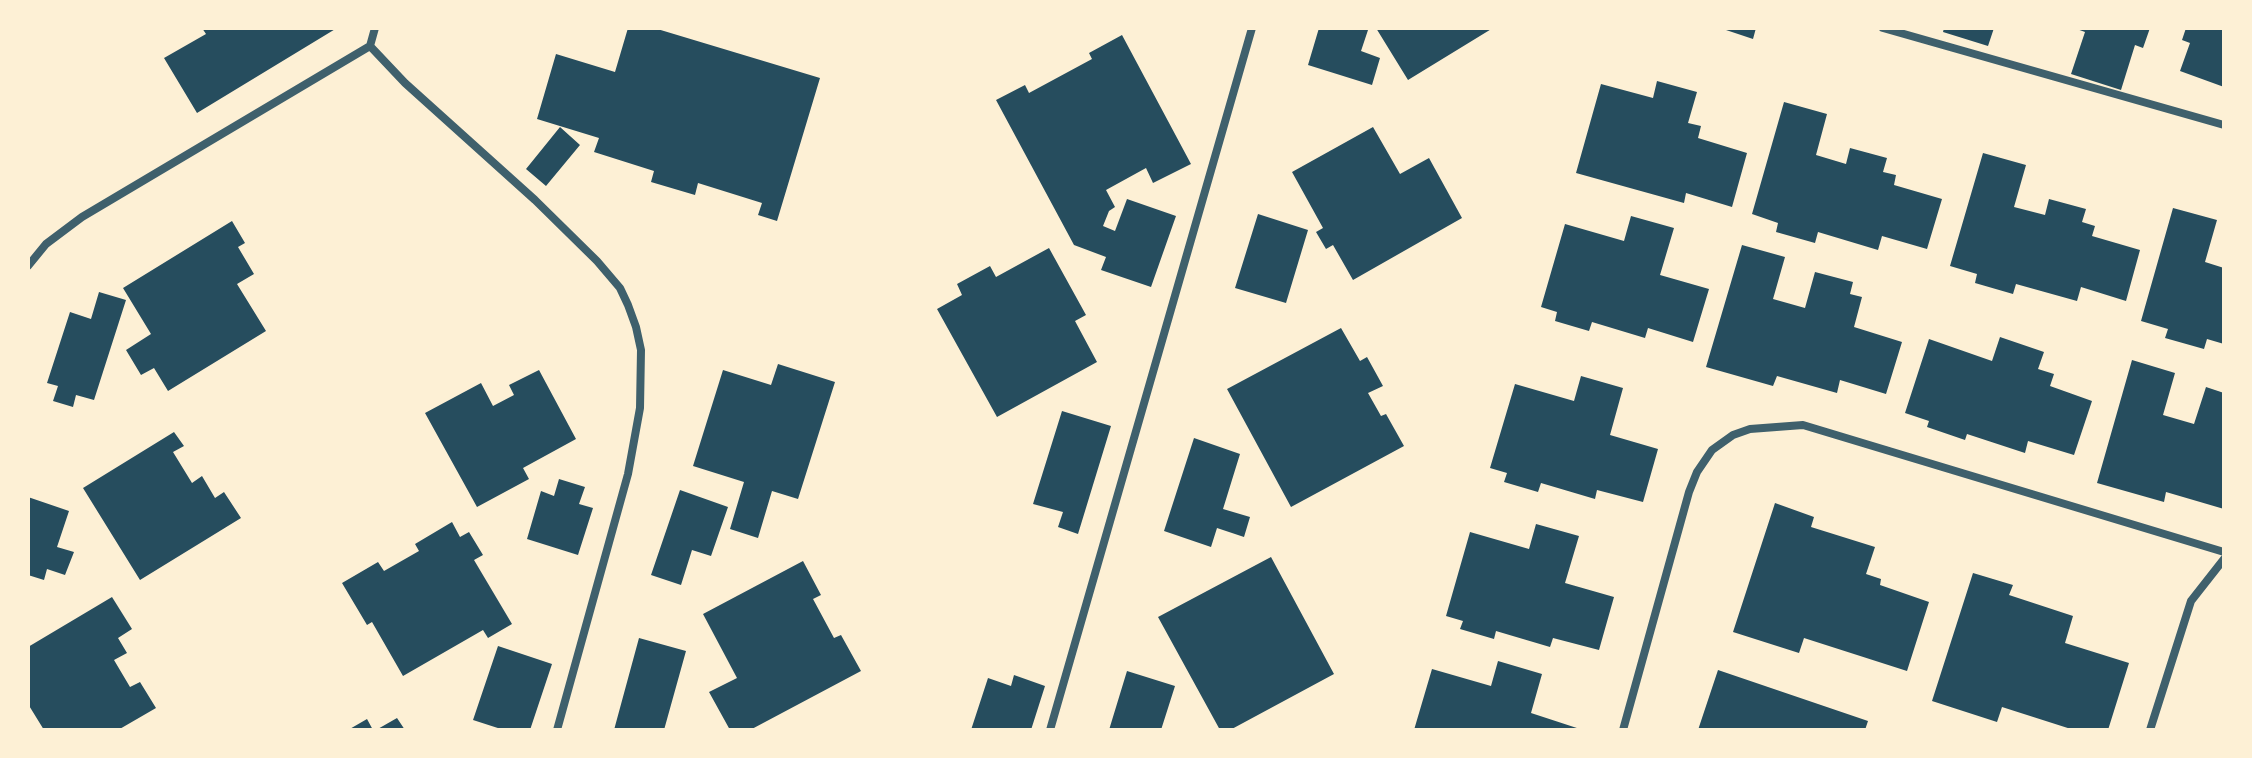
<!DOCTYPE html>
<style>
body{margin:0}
#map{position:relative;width:2252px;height:758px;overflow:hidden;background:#fdf0d5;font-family:Literata,serif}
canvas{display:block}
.frame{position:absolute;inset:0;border:30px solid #fdf0d5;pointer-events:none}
</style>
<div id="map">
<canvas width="2252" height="758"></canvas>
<div class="frame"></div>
</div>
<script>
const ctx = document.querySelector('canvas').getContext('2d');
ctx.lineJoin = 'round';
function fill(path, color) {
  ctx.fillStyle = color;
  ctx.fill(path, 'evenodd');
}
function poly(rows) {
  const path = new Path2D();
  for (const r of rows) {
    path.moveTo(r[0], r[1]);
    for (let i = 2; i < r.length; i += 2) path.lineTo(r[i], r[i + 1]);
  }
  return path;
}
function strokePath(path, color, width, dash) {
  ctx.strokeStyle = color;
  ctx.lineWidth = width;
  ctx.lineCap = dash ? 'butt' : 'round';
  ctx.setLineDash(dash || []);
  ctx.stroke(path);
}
const building = poly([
 [202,28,337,28,197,113,164,58,206,34],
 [628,28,654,28,820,78,777,221,758,215,762,203,698,183,695,195,651,182,654,171,594,152,599,138,537,119,556,54,615,72],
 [1319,28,1361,28,1368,30,1361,51,1380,58,1372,85,1308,65],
 [1376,28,1493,28,1408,80],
 [1720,28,1756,28,1753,39],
 [1944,28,1994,28,1988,46,1943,32],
 [2074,28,2150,28,2143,48,2135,45,2121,90,2071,74,2085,32],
 [2186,28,2224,28,2224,87,2180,71,2190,43,2182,40],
 [1122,35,1191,164,1153,183,1146,168,1106,190,1115,207,1109,211,1103,226,1115,231,1127,199,1176,216,1151,287,1101,270,1106,257,1074,245,996,100,1025,85,1029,93,1092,59,1089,53],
 [1657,81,1697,92,1688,123,1701,126,1698,138,1747,153,1732,207,1686,193,1684,203,1576,173,1601,84,1653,98],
 [1784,102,1827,114,1816,155,1846,164,1850,148,1887,158,1883,172,1896,175,1894,185,1942,199,1927,249,1882,236,1878,250,1818,232,1815,243,1776,232,1778,223,1752,214],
 [560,127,580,145,546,186,526,169],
 [1373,127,1400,174,1429,158,1462,218,1353,280,1333,245,1326,249,1316,232,1323,228,1292,172],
 [1983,153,2026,165,2014,207,2045,215,2049,199,2086,209,2082,222,2095,226,2092,236,2140,250,2126,301,2081,287,2077,301,2016,284,2013,294,1975,283,1977,274,1950,266],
 [2173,208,2217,220,2205,262,2224,268,2224,344,2207,339,2204,349,2165,338,2168,329,2141,321],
 [1258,214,1308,230,1286,303,1235,288],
 [1631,216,1674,228,1660,275,1709,289,1693,342,1648,328,1645,338,1592,322,1589,331,1555,321,1557,312,1541,307,1565,224,1624,241],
 [232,221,245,243,238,247,254,274,237,284,266,331,168,391,154,368,141,375,126,350,151,334,123,288],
 [1742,245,1785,257,1773,299,1805,308,1815,272,1853,282,1850,294,1862,297,1854,327,1902,342,1886,394,1840,380,1837,393,1777,376,1773,386,1706,367],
 [1049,248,1086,315,1075,321,1097,362,997,417,937,309,962,295,957,284,990,266,996,277],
 [99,292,126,300,94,400,76,395,73,407,53,401,58,386,47,383,70,312,91,319],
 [1341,328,1360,361,1367,357,1383,386,1368,393,1381,416,1386,414,1404,446,1291,507,1227,389],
 [2000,337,2044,352,2038,369,2054,374,2050,386,2092,401,2074,455,2028,441,2025,453,1967,434,1965,440,1927,427,1929,421,1905,413,1929,339,1992,361],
 [2132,360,2175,373,2163,415,2194,424,2206,387,2224,393,2224,509,2166,492,2164,502,2097,483],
 [778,364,835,382,798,499,772,491,758,538,730,529,744,482,693,466,723,370,771,385],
 [539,370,576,439,523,468,529,479,477,507,425,413,481,383,493,406,514,395,509,385],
 [1581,376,1623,388,1610,435,1658,449,1643,502,1597,490,1595,499,1541,483,1538,492,1504,482,1507,473,1490,468,1515,384,1574,401],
 [1062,411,1111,426,1078,534,1058,527,1063,512,1033,504],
 [174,432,184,446,173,452,192,483,202,476,215,498,224,492,241,518,140,580,83,488],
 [1194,438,1240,454,1223,509,1250,517,1244,537,1217,528,1211,547,1164,531],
 [559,479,585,487,579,504,593,508,578,555,527,539,541,491,554,496],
 [680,490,728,507,711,556,692,550,681,585,651,575],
 [28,497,69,511,57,547,74,552,65,575,47,569,44,580,28,575],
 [1775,503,1814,517,1811,527,1875,547,1866,574,1881,579,1880,585,1929,602,1907,671,1804,638,1799,653,1733,632],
 [452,522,460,537,469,532,483,555,474,560,512,624,488,638,483,630,403,676,372,622,367,625,342,583,378,562,384,571,419,551,415,544],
 [1536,524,1579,536,1565,583,1614,597,1599,650,1553,638,1550,647,1496,631,1494,639,1460,629,1463,621,1446,616,1470,532,1529,549],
 [1271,557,1334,674,1230,730,1220,730,1158,617],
 [803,561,821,595,813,599,834,638,841,635,861,671,750,730,730,730,709,692,737,678,703,614],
 [1973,573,2013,585,2009,595,2073,616,2065,643,2129,663,2108,730,2074,730,2002,707,1997,722,1932,701],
 [112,597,132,629,118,638,127,653,114,660,130,687,140,682,156,708,118,730,44,730,28,704,28,647],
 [639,638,686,651,664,730,614,730],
 [498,646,552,664,530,730,504,730,473,720],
 [1498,661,1542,674,1531,713,1583,730,1414,730,1432,669,1491,686],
 [1718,670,1868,721,1865,730,1698,730],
 [1127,671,1175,686,1161,730,1109,730],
 [1014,675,1045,686,1031,730,971,730,988,678,1011,686],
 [397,718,405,730,376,730],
 [367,719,373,730,348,730]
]);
const minor = poly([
 [1883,28,2224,125],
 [370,46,405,83,535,200,597,261,620,288,628,305,636,327,641,350,640,408,628,474,557,730],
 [28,266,46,244,82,217,370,46,375,28],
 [1050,730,1252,28],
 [1623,730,1689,492,1697,472,1712,450,1733,435,1750,429,1803,425,2224,552],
 [2150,730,2191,601,2224,559]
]);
fill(building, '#264d5e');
strokePath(minor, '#3f606c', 8);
</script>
